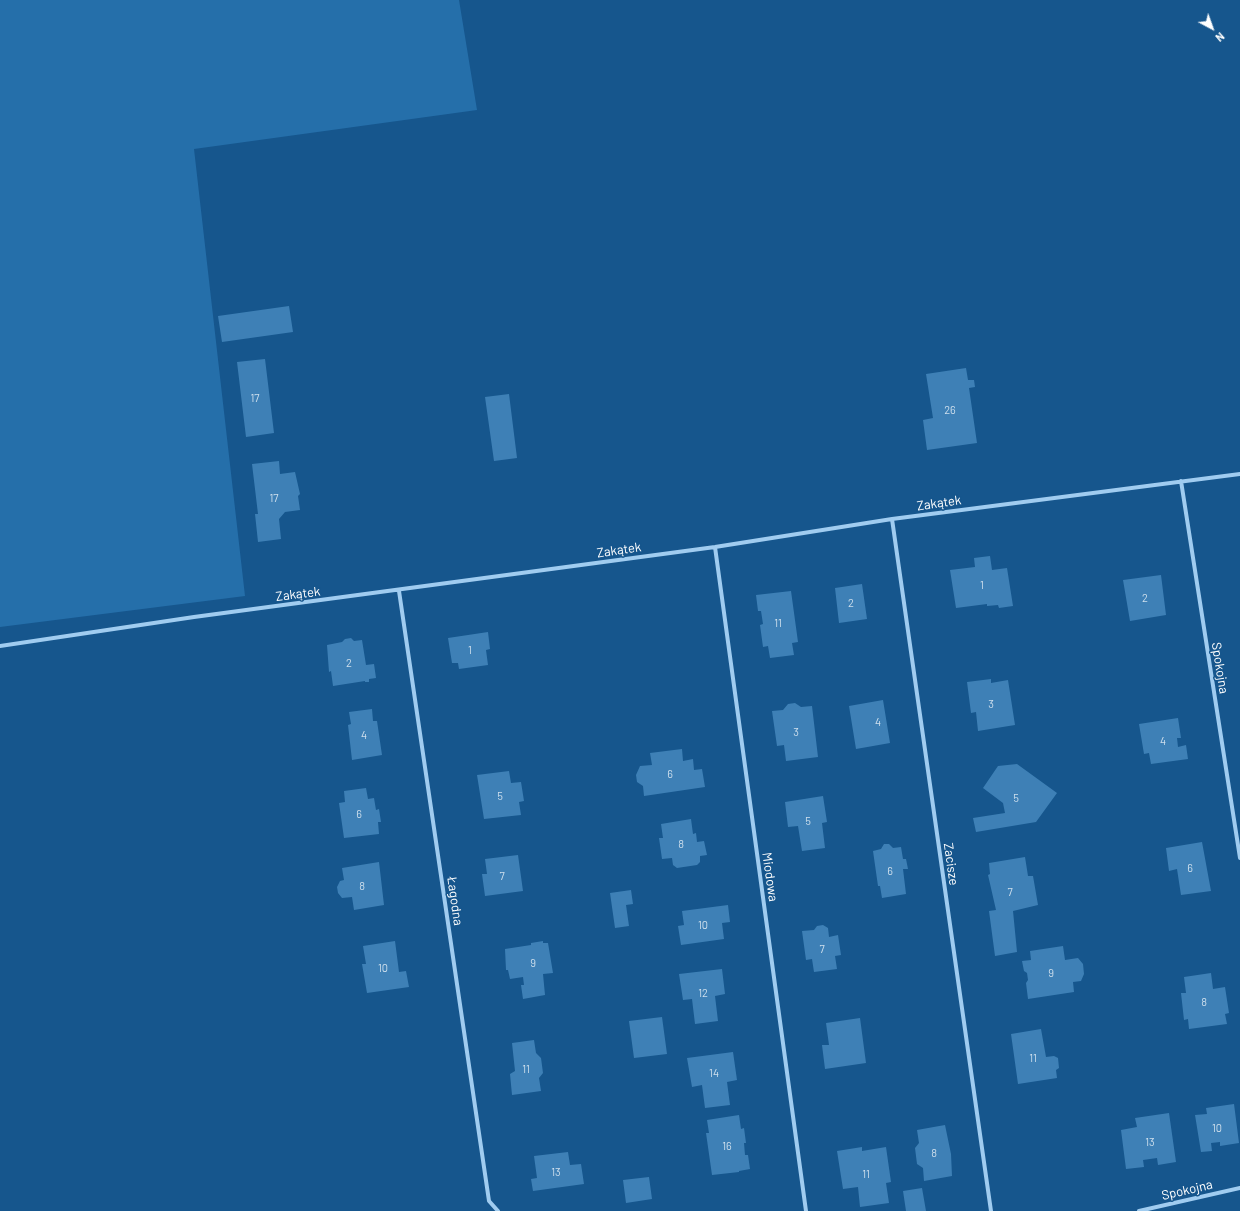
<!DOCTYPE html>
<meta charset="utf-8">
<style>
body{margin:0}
#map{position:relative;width:1240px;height:1211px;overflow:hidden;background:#16568d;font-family:Barlow,sans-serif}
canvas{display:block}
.north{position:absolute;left:1192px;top:8px;width:40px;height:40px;-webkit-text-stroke:3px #16568d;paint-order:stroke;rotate:139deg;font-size:11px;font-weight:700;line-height:16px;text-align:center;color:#fff}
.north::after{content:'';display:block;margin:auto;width:14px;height:18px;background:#fff;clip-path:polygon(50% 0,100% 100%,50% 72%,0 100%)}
</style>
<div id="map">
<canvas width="1240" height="1211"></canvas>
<div class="north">N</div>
</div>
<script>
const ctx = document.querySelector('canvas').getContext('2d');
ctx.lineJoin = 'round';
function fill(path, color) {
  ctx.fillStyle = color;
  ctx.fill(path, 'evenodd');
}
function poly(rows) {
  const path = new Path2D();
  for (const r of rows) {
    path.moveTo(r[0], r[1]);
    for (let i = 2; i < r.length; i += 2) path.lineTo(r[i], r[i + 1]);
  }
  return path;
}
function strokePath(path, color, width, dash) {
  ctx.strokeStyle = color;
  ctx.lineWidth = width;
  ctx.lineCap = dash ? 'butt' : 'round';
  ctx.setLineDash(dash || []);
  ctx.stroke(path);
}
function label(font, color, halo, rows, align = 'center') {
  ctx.font = font + ' Barlow,sans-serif';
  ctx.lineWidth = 3;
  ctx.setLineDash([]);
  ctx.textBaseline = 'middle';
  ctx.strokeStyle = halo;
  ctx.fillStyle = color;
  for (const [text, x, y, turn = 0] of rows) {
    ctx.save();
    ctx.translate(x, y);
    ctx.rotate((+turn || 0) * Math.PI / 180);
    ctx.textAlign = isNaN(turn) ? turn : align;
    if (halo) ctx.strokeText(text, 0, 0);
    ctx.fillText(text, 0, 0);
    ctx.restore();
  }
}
const green = poly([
 [0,0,459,0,477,110,194,149,245,596,0,627]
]);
const building = poly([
 [289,306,293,332,222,342,218,316],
 [265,359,274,433,246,437,237,362],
 [966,368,968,380,974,380,975,387,969,388,977,443,927,450,923,420,933,418,926,374],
 [509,394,517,458,494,461,485,397],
 [279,461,280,474,295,472,300,494,298,496,300,510,285,512,279,519,281,539,258,542,255,514,258,514,252,464],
 [990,556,992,570,1007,568,1013,606,999,608,998,605,987,606,987,604,956,608,950,570,975,567,974,558],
 [1161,575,1166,615,1130,621,1123,580],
 [862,584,867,619,839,623,835,588],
 [791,591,798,642,792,643,794,655,770,658,768,646,763,647,760,625,763,624,761,611,758,611,756,595],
 [488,632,490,649,486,650,488,665,459,669,458,663,452,663,448,638],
 [351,638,354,641,362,640,366,665,374,664,376,678,369,679,369,682,365,682,365,681,333,686,331,671,329,672,327,645,342,642,345,639],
 [991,679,991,683,1008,680,1015,725,978,731,976,712,971,713,967,682],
 [883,700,890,743,856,749,849,706],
 [795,703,801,707,812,706,818,757,786,761,784,745,777,746,772,711,783,710,788,704],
 [372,709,373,721,377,721,382,755,352,760,348,725,351,724,349,712],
 [1178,718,1181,738,1177,738,1178,747,1186,745,1188,759,1151,764,1149,753,1144,754,1139,724],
 [682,749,683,761,693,759,694,770,702,769,705,787,644,796,643,786,637,782,636,775,640,766,652,765,650,753],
 [1017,764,1057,793,1036,822,976,832,973,818,1005,813,1003,803,983,788,998,766],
 [509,771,511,783,521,782,524,801,519,802,521,815,484,819,477,775],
 [366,788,368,799,374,798,376,810,379,809,381,822,378,822,379,834,344,838,339,803,345,802,344,791],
 [823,796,827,822,822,823,825,848,802,851,798,826,788,827,785,802],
 [691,819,693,834,696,833,697,842,704,841,707,855,700,856,700,862,697,865,677,868,673,865,672,858,662,859,659,838,663,838,661,824],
 [1202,842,1211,891,1181,895,1177,869,1169,871,1166,848],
 [884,844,889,844,893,848,901,847,903,859,906,859,908,869,903,869,906,894,882,898,880,886,878,886,873,851,881,849],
 [518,855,523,891,485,896,482,874,487,874,485,859],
 [1025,857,1028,876,1033,876,1038,905,1013,911,1017,952,995,956,989,911,996,910,988,875,990,874,989,863],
 [379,862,384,905,354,910,352,897,342,898,338,893,337,887,340,881,344,880,342,868],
 [631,890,633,904,626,905,629,926,615,928,610,893],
 [728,905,730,922,722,923,724,939,681,945,678,926,684,925,682,911],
 [823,925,828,928,829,937,838,935,841,955,835,956,837,969,814,972,812,959,806,960,802,931,814,930,817,926],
 [395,941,399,972,406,971,409,987,367,993,362,964,366,964,363,946],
 [543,941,543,943,548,943,553,973,543,974,545,995,523,999,521,985,524,985,523,977,510,979,508,970,506,970,505,949,531,945,531,943],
 [1063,946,1065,960,1078,958,1083,964,1084,974,1081,981,1073,982,1074,992,1028,999,1026,983,1028,980,1027,973,1024,971,1022,961,1031,960,1030,951],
 [722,969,725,994,715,996,718,1021,695,1024,692,999,683,1000,679,974],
 [1211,973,1213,989,1225,987,1229,1013,1225,1014,1227,1024,1189,1029,1188,1019,1184,1020,1181,993,1186,993,1184,977],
 [662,1017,667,1054,634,1058,629,1021],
 [860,1018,866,1063,825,1069,822,1045,829,1045,826,1023],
 [1041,1029,1046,1057,1054,1056,1058,1058,1059,1068,1056,1070,1057,1078,1018,1084,1011,1034],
 [534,1040,536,1053,541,1058,543,1073,539,1078,541,1091,512,1095,510,1074,515,1071,512,1043],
 [733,1052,737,1080,727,1082,730,1105,705,1108,702,1085,692,1087,687,1058],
 [1234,1104,1239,1143,1220,1146,1220,1142,1211,1143,1212,1151,1201,1152,1195,1115,1207,1114,1206,1108],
 [1169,1113,1176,1162,1158,1165,1157,1158,1143,1160,1144,1167,1126,1169,1121,1130,1137,1127,1135,1118],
 [739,1115,741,1129,744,1128,746,1143,744,1143,745,1155,748,1155,750,1169,739,1171,739,1172,712,1175,706,1133,709,1133,707,1120],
 [945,1125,951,1154,952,1176,924,1181,923,1168,917,1164,915,1148,919,1143,917,1130],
 [862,1147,862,1151,886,1147,891,1182,886,1183,889,1203,860,1207,858,1187,843,1189,837,1151],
 [568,1152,570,1165,581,1164,584,1184,533,1191,531,1179,537,1178,534,1156],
 [649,1177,652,1199,626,1203,623,1180],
 [922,1188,926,1211,906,1211,903,1191]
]);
const street = poly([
 [1181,481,1240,858],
 [892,519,991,1211],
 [715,547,806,1211],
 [399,591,489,1201,498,1211],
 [0,646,194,617,715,547,892,519,1240,474],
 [1139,1211,1240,1188]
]);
const numberNames = [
 ["17",255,398],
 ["26",950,410],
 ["17",274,498],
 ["1",982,585],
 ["2",1145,598],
 ["2",851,603],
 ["11",778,623],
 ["1",470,650],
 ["2",349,663],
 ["3",991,704],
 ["4",878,722],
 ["3",796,732],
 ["4",364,735],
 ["4",1163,741],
 ["6",670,774],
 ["5",500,796],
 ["5",1016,798],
 ["6",359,814],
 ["5",808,821],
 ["8",681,844],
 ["6",1190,868],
 ["6",890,871],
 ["7",502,876],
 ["8",362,886],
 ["7",1010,892],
 ["10",703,925],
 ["7",822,949],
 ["9",533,963],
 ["10",383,968],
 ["9",1051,973],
 ["12",703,993],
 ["8",1204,1002],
 ["11",1033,1058],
 ["11",526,1069],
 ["14",714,1073],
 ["10",1217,1128],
 ["13",1150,1142],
 ["16",727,1146],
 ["8",934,1153],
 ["13",556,1172],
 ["11",866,1174]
];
const streetNames = [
 ["Zakątek",939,503,-8],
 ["Zakątek",619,550,-8],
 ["Zakątek",298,594,-7],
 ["Spokojna",1220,668,81],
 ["Zacisze",951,864,82],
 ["Miodowa",770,877,82],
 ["Łagodna",455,901,82],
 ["Spokojna",1187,1190,-13]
];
fill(green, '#256faa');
fill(building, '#3e80b6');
strokePath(street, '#a0ccf0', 4);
label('11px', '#cfdfed', null, numberNames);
label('13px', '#fff', '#16568d', streetNames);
</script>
